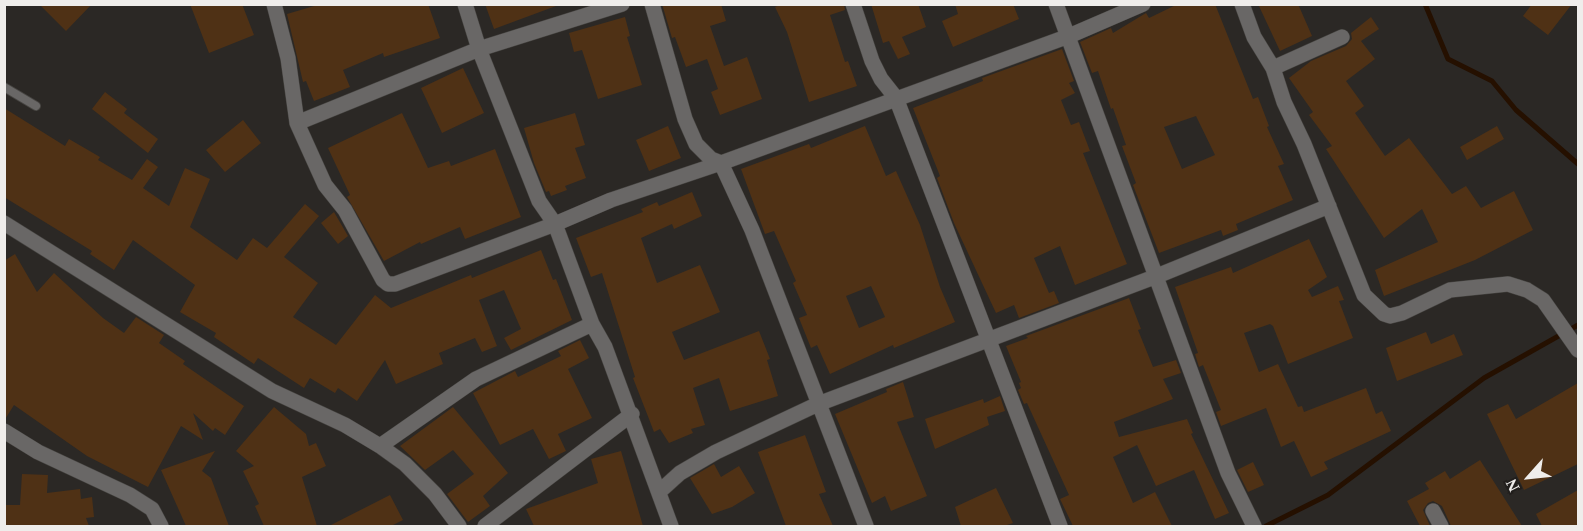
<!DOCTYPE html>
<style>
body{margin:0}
#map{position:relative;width:1583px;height:531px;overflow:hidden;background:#2b2825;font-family:Georgia,serif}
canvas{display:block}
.frame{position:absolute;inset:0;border:6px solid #efedeb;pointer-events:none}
.north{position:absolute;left:1499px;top:447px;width:60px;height:60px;-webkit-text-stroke:4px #211e1c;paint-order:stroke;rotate:243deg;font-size:16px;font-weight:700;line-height:24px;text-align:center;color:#efedeb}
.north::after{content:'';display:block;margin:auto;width:21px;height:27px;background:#efedeb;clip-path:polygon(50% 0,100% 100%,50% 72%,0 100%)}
</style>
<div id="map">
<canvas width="1583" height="531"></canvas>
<div class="frame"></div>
<div class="north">N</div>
</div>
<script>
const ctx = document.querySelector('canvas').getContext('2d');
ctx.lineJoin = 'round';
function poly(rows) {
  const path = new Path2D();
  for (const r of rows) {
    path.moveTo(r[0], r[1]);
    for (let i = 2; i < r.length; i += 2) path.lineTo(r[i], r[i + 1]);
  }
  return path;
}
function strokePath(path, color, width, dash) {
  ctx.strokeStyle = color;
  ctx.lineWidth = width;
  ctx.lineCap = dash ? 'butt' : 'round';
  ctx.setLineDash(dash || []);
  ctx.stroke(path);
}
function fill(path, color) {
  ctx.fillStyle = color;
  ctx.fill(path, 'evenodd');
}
const stream = poly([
 [1425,4,1448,59,1492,81,1516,110,1578,164],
 [1266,526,1328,495,1484,378,1578,325]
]);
const building = poly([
 [39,4,92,4,66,31],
 [190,4,242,4,254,35,209,53],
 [321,4,428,4,440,38,384,57,383,53,343,70,350,87,314,101,306,81,303,82,287,14],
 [485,4,556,4,556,6,494,29],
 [662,4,721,4,726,21,710,26,724,66,747,57,762,99,720,115,711,92,718,89,707,59,686,67,675,37,672,38],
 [782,4,844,4,845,10,830,15,845,62,848,61,857,86,809,102,787,32,775,7],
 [871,4,918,4,926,27,902,37,910,54,898,59,889,41,883,43],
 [955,4,1013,4,1019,19,953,47,942,21,958,14],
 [1178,4,1215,4,1253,99,1258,97,1269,126,1267,127,1284,164,1278,166,1293,200,1236,224,1238,230,1223,236,1221,230,1159,253,1133,185,1136,183,1122,146,1126,145,1113,108,1111,109,1098,71,1092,73,1080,42,1111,28,1113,33,1146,13,1149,18],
 [1196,116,1215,155,1182,169,1164,127],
 [1258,4,1298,4,1312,36,1280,51],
 [1532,4,1572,4,1548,35,1523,16],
 [625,17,630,36,627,37,642,85,598,99,582,50,574,52,569,33],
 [1371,17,1379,29,1361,41,1375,59,1346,81,1364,106,1355,113,1385,156,1409,138,1452,194,1466,186,1481,208,1514,191,1533,230,1475,260,1384,296,1375,270,1438,242,1422,209,1384,238,1326,149,1332,146,1309,115,1313,112,1289,78,1311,61,1346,46,1352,39,1351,33],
 [1062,49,1074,81,1069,83,1075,93,1061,100,1071,125,1079,122,1090,151,1083,153,1127,264,1075,285,1060,246,1034,258,1049,293,1054,291,1059,303,1019,318,1014,305,996,313,954,223,937,178,940,176,913,108,983,81,982,78],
 [463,68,484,113,442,133,421,88],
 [105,92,127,109,124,113,158,139,148,153,92,109],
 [4,108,65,146,69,139,100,157,98,160,132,180,147,159,158,167,143,188,169,206,185,168,210,179,190,227,237,260,253,238,267,248,305,204,319,216,284,257,318,283,293,317,336,345,375,295,391,308,471,275,472,278,541,250,553,280,556,279,572,320,511,350,504,338,521,329,504,290,479,300,497,346,482,352,475,338,439,353,443,364,396,384,385,360,357,401,338,388,335,393,310,378,304,388,258,358,254,364,214,337,216,333,180,312,195,285,133,240,114,270,90,254,92,251,4,197],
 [402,113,428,168,449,161,451,166,495,149,521,217,465,239,460,227,421,244,420,242,384,261,347,197,350,195,328,148],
 [575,113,585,145,575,148,586,178,565,186,567,190,551,196,549,191,546,192,534,163,524,128],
 [243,120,261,143,225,172,206,150],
 [668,126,681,158,649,171,636,140],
 [865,126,886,176,896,171,920,225,940,287,955,322,894,348,893,345,830,374,817,345,811,348,799,318,807,315,793,283,796,281,774,231,765,234,741,169,809,144,811,148],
 [871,286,885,317,859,328,846,296],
 [1497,126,1504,139,1467,160,1460,147],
 [692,192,702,216,674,229,672,224,641,238,657,283,700,265,720,312,672,332,684,360,759,331,770,359,767,360,778,396,730,411,719,378,693,388,705,425,691,429,693,433,669,443,660,429,654,432,649,419,633,378,635,377,602,273,591,277,576,238,643,212,641,209,657,202,659,206],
 [334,212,348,236,338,244,321,223],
 [1309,239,1327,277,1308,290,1312,297,1338,286,1344,300,1339,301,1353,338,1288,364,1273,326,1270,324,1244,333,1259,372,1278,364,1298,407,1302,406,1304,412,1366,388,1376,414,1382,411,1391,431,1324,462,1328,469,1311,477,1294,441,1281,447,1266,408,1221,426,1216,412,1221,410,1203,365,1199,367,1195,354,1198,353,1175,287,1231,267,1233,273],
 [15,254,37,292,54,273,103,318,124,333,136,317,164,335,159,343,185,361,183,364,244,406,225,435,215,428,213,431,193,413,203,440,181,426,148,487,87,456,14,405,4,421,4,261],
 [1129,298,1141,329,1138,330,1153,367,1176,360,1181,373,1163,379,1173,399,1114,422,1119,437,1187,419,1193,433,1191,434,1229,513,1215,519,1194,470,1156,486,1137,445,1113,457,1133,503,1155,492,1172,526,1073,526,1060,499,1069,495,1027,403,1024,404,1018,390,1021,388,1019,383,1021,382,1006,346,1028,338,1026,336],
 [1426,332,1431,344,1454,334,1463,355,1397,381,1386,348],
 [580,340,589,358,568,369,592,418,558,434,566,451,549,459,533,429,500,445,473,393,515,371,518,377,561,356,558,351],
 [903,382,914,417,897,422,927,496,891,511,885,496,872,503,835,414,887,392,886,389],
 [1578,383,1578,464,1524,490,1487,414,1508,404,1516,419],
 [1000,396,1005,411,987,417,989,425,935,449,925,419,983,399,984,403],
 [274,407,306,434,309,446,316,443,326,466,302,477,317,526,264,526,255,506,259,504,243,471,254,466,236,451],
 [453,407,508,473,483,496,490,506,468,522,447,494,474,474,453,450,425,470,400,446],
 [805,435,826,492,819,494,833,526,786,526,758,452],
 [215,451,202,471,211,478,229,526,186,526,161,470],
 [621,451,643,526,534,526,526,509,598,483,591,459],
 [1480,460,1522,526,1451,526,1442,506,1433,501,1428,503,1423,510,1430,526,1420,526,1407,501,1429,489,1425,483,1445,471,1450,479],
 [1253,462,1264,485,1248,492,1237,470],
 [714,464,721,477,739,466,755,493,732,507,712,514,690,478],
 [22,474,48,475,47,493,80,489,81,499,92,497,94,517,86,518,89,526,4,526,4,505,20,505],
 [996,488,1013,523,1004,526,961,526,955,507],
 [1578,490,1578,526,1542,526,1536,514],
 [390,495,403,520,391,526,329,526]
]);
const lane = poly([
 [4,87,36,106]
]);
const street = poly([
 [274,4,288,58,297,123,325,185,345,210,383,280,388,284,395,284,555,224,611,200,721,163,1069,36,1143,4],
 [465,4,479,49,539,201,555,224,592,324,605,347,671,526],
 [652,4,685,119,696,144,711,159,721,163,752,230,866,526],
 [853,4,872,61,881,79,896,98,1060,526],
 [1056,4,1228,473,1254,526],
 [1242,4,1254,37,1273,68,1284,102,1304,144,1364,295,1384,314,1390,316,1402,313,1450,290,1508,284,1527,290,1543,300,1578,350],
 [1273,68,1342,37],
 [297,123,479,49,622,4],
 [4,223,272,391,345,425,380,446,405,464,435,494,459,526],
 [4,431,38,452,130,495,152,509,161,526],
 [380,446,476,379,592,324],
 [659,492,680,473,716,452,818,404,1157,276,1329,206],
 [1433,511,1441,526],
 [485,526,632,414]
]);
strokePath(stream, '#251000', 5);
fill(building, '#4f3115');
strokePath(lane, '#464441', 10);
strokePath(street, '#464441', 16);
strokePath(lane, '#696766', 8);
strokePath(street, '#696766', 15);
</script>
